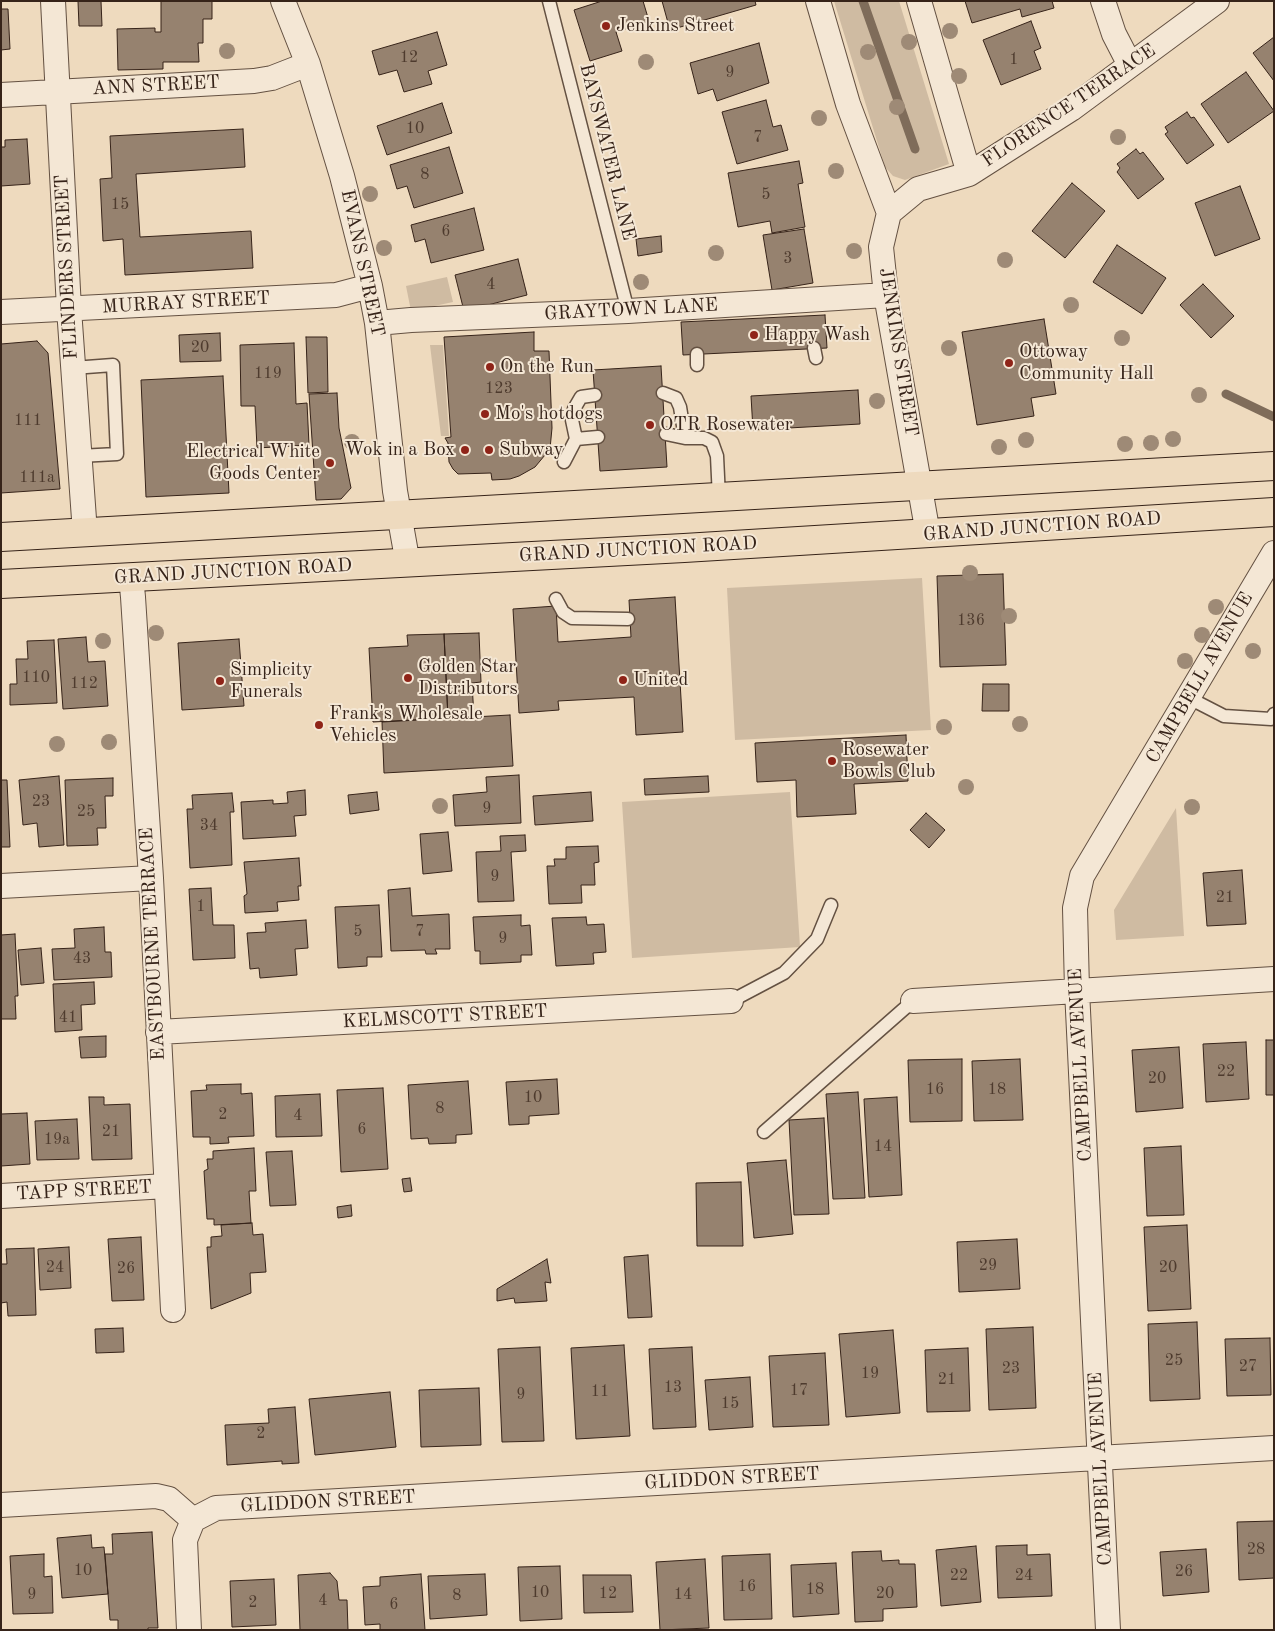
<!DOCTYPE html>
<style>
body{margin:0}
#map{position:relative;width:1275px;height:1631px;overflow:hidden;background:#eedabe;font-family:"Old Standard TT",serif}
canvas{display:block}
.frame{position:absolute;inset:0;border:2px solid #362319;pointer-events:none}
</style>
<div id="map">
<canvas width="1275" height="1631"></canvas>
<div class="frame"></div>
</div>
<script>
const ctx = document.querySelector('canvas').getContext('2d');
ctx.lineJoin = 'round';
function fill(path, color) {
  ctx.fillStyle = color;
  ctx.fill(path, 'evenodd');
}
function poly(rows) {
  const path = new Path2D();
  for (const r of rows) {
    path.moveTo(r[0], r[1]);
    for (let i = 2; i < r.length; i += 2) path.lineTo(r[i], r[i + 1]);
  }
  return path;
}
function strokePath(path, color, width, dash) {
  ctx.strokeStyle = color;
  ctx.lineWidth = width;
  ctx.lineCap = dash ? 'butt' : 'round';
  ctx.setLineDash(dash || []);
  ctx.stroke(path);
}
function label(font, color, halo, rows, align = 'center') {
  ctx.font = font + ' "Old Standard TT",serif';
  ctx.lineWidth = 4;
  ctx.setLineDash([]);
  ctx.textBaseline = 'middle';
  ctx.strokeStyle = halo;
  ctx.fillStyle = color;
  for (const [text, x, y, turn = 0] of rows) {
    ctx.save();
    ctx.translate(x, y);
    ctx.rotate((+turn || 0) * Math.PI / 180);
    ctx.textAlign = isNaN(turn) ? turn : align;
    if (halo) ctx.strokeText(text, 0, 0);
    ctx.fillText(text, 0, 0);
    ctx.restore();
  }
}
const green = poly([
 [834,1,899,1,949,164,905,180,893,176,885,167],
 [447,277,453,302,411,311,406,286],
 [430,345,443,345,449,436,441,436],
 [922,578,931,730,735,740,727,588],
 [790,792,800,947,632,958,622,802],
 [1176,808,1184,936,1116,940,1114,910]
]);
const stream = poly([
 [863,1,915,149],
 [1226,394,1274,417]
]);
const building = poly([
 [78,1,101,1,102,26,79,26,78,1],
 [161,1,212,1,212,19,203,19,203,43,198,43,199,62,163,62,163,69,118,70,117,29,155,28,155,32,161,32,161,1],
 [602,1,643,1,649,21,616,32,622,51,590,61,574,10,602,1],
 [662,1,755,1,756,5,670,30,662,1],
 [965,1,1052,1,1054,8,1022,17,1020,9,972,23,965,1],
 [1,9,8,9,10,49,1,50,1,9],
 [1031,21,1041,48,1034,51,1041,69,1001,85,983,40,1031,21],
 [437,32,447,65,428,71,432,84,404,92,397,70,379,75,372,51,437,32],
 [1274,37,1274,81,1253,53,1274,37],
 [759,43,769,83,717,101,713,89,698,94,690,63,759,43],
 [1246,72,1274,111,1228,143,1201,104,1246,72],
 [766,100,773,127,781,125,788,150,737,164,722,112,766,100],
 [442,103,452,133,387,155,377,126,442,103],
 [1187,112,1191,118,1194,117,1214,145,1187,164,1165,134,1168,132,1165,127,1187,112],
 [243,129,245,167,136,174,140,237,251,231,253,268,125,275,123,239,103,241,100,179,112,178,110,136,243,129],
 [27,139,30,184,1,186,1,147,5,147,5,140,27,139],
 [449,147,463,193,414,208,407,186,397,189,390,165,449,147],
 [1136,149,1140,154,1143,152,1164,179,1138,199,1117,172,1120,168,1117,164,1136,149],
 [799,161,803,183,798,184,805,227,772,233,770,221,738,227,728,173,799,161],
 [1072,183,1105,211,1065,258,1032,231,1072,183],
 [1240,186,1260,239,1215,256,1195,203,1240,186],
 [474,208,484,250,431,263,425,239,415,242,411,225,474,208],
 [804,229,813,283,772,290,763,235,804,229],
 [661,236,662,252,638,256,636,239,661,236],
 [1117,245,1166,278,1142,314,1093,282,1117,245],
 [518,259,527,295,464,311,455,275,518,259],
 [1203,284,1234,316,1211,338,1180,305,1203,284],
 [825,315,827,348,683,355,681,322,825,315],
 [1044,319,1056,394,1031,398,1034,416,977,425,962,332,1044,319],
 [534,332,534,351,549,351,552,428,550,449,535,467,519,476,510,479,492,480,491,473,458,474,453,469,449,462,448,443,445,438,451,437,444,337,534,332],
 [220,333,221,361,180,362,179,335,220,333],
 [306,337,327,337,328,392,308,393,306,337],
 [37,341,48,353,60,489,1,493,1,344,37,341],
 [294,343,296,404,307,403,309,445,257,448,255,406,241,406,240,345,294,343],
 [661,366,667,467,600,471,593,370,661,366],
 [223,376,229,493,146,497,141,380,223,376],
 [858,390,860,424,753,430,751,396,858,390],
 [337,393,339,428,351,488,341,499,316,500,309,394,337,393],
 [1003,574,1006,665,940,667,937,576,1003,574],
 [675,597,683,732,636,735,634,697,558,701,559,710,519,713,513,609,556,606,558,642,631,637,629,600,675,597],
 [479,633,481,682,472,683,474,717,448,718,444,634,479,633],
 [444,634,448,718,373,722,369,648,408,646,407,635,444,634],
 [86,637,88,662,105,661,108,706,63,709,58,639,86,637],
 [239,639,244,706,182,710,178,643,239,639],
 [54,640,57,703,10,705,10,684,17,684,16,659,28,659,27,641,54,640],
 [983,684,1009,684,1009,711,982,711,983,684],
 [510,715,513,766,384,773,382,722,510,715],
 [906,735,908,781,854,784,856,814,797,817,796,780,757,782,755,743,906,735],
 [519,775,521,823,455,826,453,795,487,792,486,777,519,775],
 [59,776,64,845,39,847,37,823,23,825,19,780,59,776],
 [708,776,709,792,645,795,644,779,708,776],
 [113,778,113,796,105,796,106,828,97,828,98,845,67,846,65,780,113,778],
 [1,780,7,780,10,847,1,847,1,780],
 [305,790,306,815,294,816,296,836,243,839,241,802,273,800,273,804,288,803,287,792,305,790],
 [377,792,379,810,350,814,348,795,377,792],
 [591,792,593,821,535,825,533,796,591,792],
 [232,793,234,812,230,812,232,865,190,868,187,809,193,809,192,795,232,793],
 [926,813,945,830,929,848,910,830,926,813],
 [448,832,452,871,423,874,420,834,448,832],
 [525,835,526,851,511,852,514,901,478,902,476,852,501,851,500,836,525,835],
 [598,846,599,862,594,863,595,885,581,885,582,903,549,904,547,866,555,866,554,859,566,859,566,847,598,846],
 [299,858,301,886,298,886,299,900,277,902,278,911,245,913,244,896,247,894,244,862,299,858],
 [1242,870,1246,924,1207,926,1203,873,1242,870],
 [211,888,213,925,234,925,235,958,193,960,189,889,211,888],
 [410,888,412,916,449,914,450,949,435,949,437,954,426,954,425,950,391,951,388,890,410,888],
 [379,905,382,957,367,957,367,966,338,968,335,907,379,905],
 [521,915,521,926,530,925,532,955,521,955,521,962,480,964,480,951,475,951,473,917,521,915],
 [586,917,587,925,604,924,606,952,593,953,594,964,556,966,552,918,586,917],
 [306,920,308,948,295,949,297,975,260,978,259,968,250,969,247,933,266,932,265,923,306,920],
 [104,927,105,952,111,952,112,977,54,980,52,949,75,948,74,929,104,927],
 [15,934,18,996,15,996,16,1019,1,1019,1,935,15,934],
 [41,948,44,983,21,985,18,950,41,948],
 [94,982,95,1004,81,1005,82,1030,55,1032,53,984,94,982],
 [106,1036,106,1057,81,1058,79,1037,106,1036],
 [1266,1040,1274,1040,1274,1095,1266,1095,1266,1040],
 [1246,1042,1249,1099,1206,1102,1203,1044,1246,1042],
 [1179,1047,1183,1108,1136,1112,1132,1050,1179,1047],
 [962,1059,962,1121,910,1122,908,1060,962,1059],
 [1020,1059,1023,1120,974,1121,972,1061,1020,1059],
 [557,1079,559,1114,529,1116,529,1124,509,1125,506,1082,557,1079],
 [468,1081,472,1134,456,1135,456,1143,429,1144,428,1138,411,1139,408,1085,468,1081],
 [241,1084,241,1094,252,1093,254,1136,228,1137,229,1143,210,1144,210,1137,193,1137,191,1091,207,1090,206,1085,241,1084],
 [383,1088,388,1169,341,1172,337,1090,383,1088],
 [858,1092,865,1198,833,1199,826,1094,858,1092],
 [320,1094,322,1136,276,1137,275,1096,320,1094],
 [89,1097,104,1097,104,1105,130,1104,132,1159,92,1160,89,1097],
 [897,1097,902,1195,869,1197,864,1099,897,1097],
 [27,1113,30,1164,1,1166,1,1114,27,1113],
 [824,1118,829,1214,794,1215,789,1120,824,1118],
 [77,1119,79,1159,37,1160,35,1121,77,1119],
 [1181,1146,1184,1215,1147,1216,1144,1148,1181,1146],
 [254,1148,256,1191,249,1191,251,1223,214,1225,214,1219,207,1219,204,1171,208,1169,207,1159,213,1159,213,1151,254,1148],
 [292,1151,296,1205,270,1206,266,1152,292,1151],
 [786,1160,793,1234,754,1238,747,1163,786,1160],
 [410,1178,412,1191,404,1192,402,1179,410,1178],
 [741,1182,743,1246,697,1246,696,1183,741,1182],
 [351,1205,352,1216,338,1218,337,1207,351,1205],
 [252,1223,253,1235,263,1234,266,1272,250,1273,251,1293,211,1309,207,1247,211,1247,211,1237,222,1236,221,1225,252,1223],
 [1187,1225,1191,1309,1148,1311,1144,1227,1187,1225],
 [141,1237,144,1300,112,1301,108,1239,141,1237],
 [1017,1239,1020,1289,959,1292,957,1242,1017,1239],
 [69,1247,71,1288,40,1290,38,1249,69,1247],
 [34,1248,36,1315,8,1316,7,1302,1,1303,1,1264,7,1264,6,1249,34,1248],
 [648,1255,652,1317,628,1318,624,1257,648,1255],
 [547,1259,551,1283,545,1282,547,1301,515,1303,514,1298,497,1301,497,1289,547,1259],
 [1197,1322,1200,1399,1150,1401,1148,1324,1197,1322],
 [1033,1327,1036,1408,989,1410,986,1329,1033,1327],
 [123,1328,124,1352,96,1353,95,1329,123,1328],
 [893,1330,900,1413,846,1417,839,1334,893,1330],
 [1270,1338,1271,1395,1227,1396,1225,1339,1270,1338],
 [624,1345,630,1436,576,1439,571,1348,624,1345],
 [540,1347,544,1441,502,1442,498,1349,540,1347],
 [692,1347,696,1427,653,1429,649,1349,692,1347],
 [968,1348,970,1411,927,1412,925,1350,968,1348],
 [825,1353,829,1425,773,1427,769,1356,825,1353],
 [750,1377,753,1427,709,1430,705,1380,750,1377],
 [479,1388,481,1445,421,1447,419,1390,479,1388],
 [390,1392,396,1447,315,1455,309,1399,390,1392],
 [295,1407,299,1463,282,1464,282,1461,227,1465,225,1425,269,1423,268,1409,295,1407],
 [1274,1521,1274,1578,1239,1580,1237,1522,1274,1521],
 [152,1532,158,1628,148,1628,148,1630,118,1630,118,1620,110,1620,105,1554,113,1554,112,1534,152,1532],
 [91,1535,92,1548,104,1547,108,1594,62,1598,57,1538,91,1535],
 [1027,1545,1027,1555,1050,1554,1052,1596,998,1598,996,1546,1027,1545],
 [976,1546,981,1602,941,1606,936,1550,976,1546],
 [1206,1549,1209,1592,1163,1596,1160,1552,1206,1549],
 [881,1551,882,1561,899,1560,899,1564,915,1564,917,1607,883,1609,883,1621,855,1622,852,1552,881,1551],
 [44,1554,44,1577,52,1576,53,1613,13,1614,10,1556,44,1554],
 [770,1554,772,1619,724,1620,722,1556,770,1554],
 [705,1559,709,1628,660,1630,656,1562,705,1559],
 [836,1563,839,1614,793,1617,791,1565,836,1563],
 [560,1566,562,1619,520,1621,518,1567,560,1566],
 [330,1573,337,1581,339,1600,347,1600,348,1630,300,1630,298,1575,330,1573],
 [421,1574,425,1630,380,1630,380,1624,365,1625,363,1587,380,1586,380,1577,421,1574],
 [485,1574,487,1615,430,1619,428,1576,485,1574],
 [583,1575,631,1575,633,1612,584,1613,583,1575],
 [274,1579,276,1625,232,1627,230,1581,274,1579]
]);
const service = poly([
 [549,1,628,311],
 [814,348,816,358],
 [697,354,697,365],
 [73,368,113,365,117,454,79,456],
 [663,393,676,398,680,407,685,438],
 [666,434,685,438,704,438,712,442,717,456,719,498],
 [576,439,572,420,574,409,581,397,595,395],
 [564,462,576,439,598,437],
 [556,599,563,612,572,618,628,619],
 [1189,698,1224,716,1271,719,1274,714],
 [731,1001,784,973,817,939,831,905],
 [764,1132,913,1001]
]);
const minor = poly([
 [53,1,69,309,85,533],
 [283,1,308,64,342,176,370,286,377,323,395,491,408,564],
 [818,1,848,104,889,213,881,247,886,295,928,534],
 [919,1,969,174],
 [1103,1,1114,34,1130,65],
 [1,95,254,81,272,78,308,64],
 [889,213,918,189,969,174,1071,109,1217,1],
 [1,312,336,295,370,286],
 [377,323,411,320,628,311,886,295],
 [131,577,133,597,151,878,173,1310],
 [1,886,151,878],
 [913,1001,1274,979],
 [158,1032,731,1001],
 [1,1196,166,1186],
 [1,1505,156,1496,169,1499,193,1520],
 [193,1520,216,1508,1274,1448],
 [189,1630,185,1540,193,1520],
 [1108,1630,1077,990,1075,908,1082,876,1274,553]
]);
const trunk = poly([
 [1,537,1274,466],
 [1,584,684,548,1274,512]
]);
const trees = [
 [950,31],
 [909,42],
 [227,51],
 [868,52],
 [646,62],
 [959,76],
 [897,107],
 [819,118],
 [1118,137],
 [836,171],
 [370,194],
 [384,248],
 [854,251],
 [716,253],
 [1005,260],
 [641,282],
 [1071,305],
 [1122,338],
 [949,348],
 [1199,395],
 [877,401],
 [1173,439],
 [1026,440],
 [352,442],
 [1151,443],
 [1125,444],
 [999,447],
 [970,573],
 [1216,607],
 [1009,616],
 [156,633],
 [1202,635],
 [103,641],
 [1253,651],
 [1185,661],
 [1020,724],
 [944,727],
 [109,742],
 [57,744],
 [966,787],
 [440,806],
 [1192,807]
];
const markers = [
 [606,26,5,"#8f2418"],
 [754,335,5,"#8f2418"],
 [1009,363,5,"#8f2418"],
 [490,367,5,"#8f2418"],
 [485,414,5,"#8f2418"],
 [650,425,5,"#8f2418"],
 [465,450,5,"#8f2418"],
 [489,450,5,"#8f2418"],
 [330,463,5,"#8f2418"],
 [408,678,5,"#8f2418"],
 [623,680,5,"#8f2418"],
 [220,681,5,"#8f2418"],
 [319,725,5,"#8f2418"],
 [832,761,5,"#8f2418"]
];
const numberNames = [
 ["12",409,58],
 ["1",1014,60],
 ["9",730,73],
 ["10",415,129],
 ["7",758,138],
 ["8",425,175],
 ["5",766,195],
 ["15",120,205],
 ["6",446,232],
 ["3",788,259],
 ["4",491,285],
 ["20",200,348],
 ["119",268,374],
 ["123",499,389],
 ["111",28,421],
 ["111a",37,478],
 ["136",971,621],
 ["110",36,678],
 ["112",84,684],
 ["23",41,802],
 ["9",487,809],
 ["25",86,812],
 ["34",209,826],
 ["9",495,877],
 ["21",1225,898],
 ["1",201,907],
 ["5",358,932],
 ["7",420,932],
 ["9",503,939],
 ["43",82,959],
 ["41",68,1018],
 ["22",1226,1072],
 ["20",1157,1079],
 ["16",935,1090],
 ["18",997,1090],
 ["10",533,1098],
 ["8",440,1109],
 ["2",223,1115],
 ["4",298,1116],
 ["6",362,1130],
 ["21",111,1132],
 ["19a",57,1140],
 ["14",883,1147],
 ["29",988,1266],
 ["24",55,1268],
 ["20",1168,1268],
 ["26",126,1269],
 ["25",1174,1361],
 ["27",1248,1367],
 ["23",1011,1369],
 ["19",870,1374],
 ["21",947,1380],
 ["13",673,1388],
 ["17",799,1391],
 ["11",600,1392],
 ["9",521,1395],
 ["15",730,1404],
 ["2",261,1434],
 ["28",1256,1550],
 ["10",83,1571],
 ["26",1184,1572],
 ["22",959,1576],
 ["24",1024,1576],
 ["16",747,1587],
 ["18",815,1590],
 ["10",540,1593],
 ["12",608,1594],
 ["20",885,1594],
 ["9",32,1595],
 ["14",683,1595],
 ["8",457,1596],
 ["4",323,1601],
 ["2",253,1603],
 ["6",394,1605]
];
const poiNames = [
 ["Jenkins Street",616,26],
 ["Happy Wash",764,335],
 ["Ottoway",1019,352],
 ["Community Hall",1019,374],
 ["On the Run",500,367],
 ["Mo's hotdogs",495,414],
 ["OTR Rosewater",660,425],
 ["Wok in a Box",455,450,"right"],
 ["Subway",499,450],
 ["Electrical White",320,452,"right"],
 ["Goods Center",320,474,"right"],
 ["Golden Star",418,667],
 ["Distributors",418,689],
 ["Simplicity",230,670],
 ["Funerals",230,692],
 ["United",633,680],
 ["Frank's Wholesale",329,714],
 ["Vehicles",329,736],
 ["Rosewater",842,750],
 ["Bowls Club",842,772]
];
const streetNames = [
 ["ANN STREET",156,86,-3],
 ["FLORENCE TERRACE",1069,106,-34],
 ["BAYSWATER LANE",607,152,76],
 ["EVANS STREET",362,263,78],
 ["FLINDERS STREET",67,267,-93],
 ["MURRAY STREET",186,303,-3],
 ["GRAYTOWN LANE",631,310,-3],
 ["JENKINS STREET",898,352,81],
 ["GRAND JUNCTION ROAD",1042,527,-4],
 ["GRAND JUNCTION ROAD",638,550,-3],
 ["GRAND JUNCTION ROAD",233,572,-3],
 ["CAMPBELL AVENUE",1200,678,-60],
 ["EASTBOURNE TERRACE",153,944,-93],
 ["KELMSCOTT STREET",445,1017,-3],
 ["CAMPBELL AVENUE",1081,1065,-93],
 ["TAPP STREET",84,1191,-3],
 ["CAMPBELL AVENUE",1101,1469,-93],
 ["GLIDDON STREET",732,1479,-3],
 ["GLIDDON STREET",328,1502,-3]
];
fill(green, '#cfbba2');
strokePath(stream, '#7f6c5a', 9);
fill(building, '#96826f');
strokePath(building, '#362319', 1);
strokePath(service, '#645142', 15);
strokePath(minor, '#645142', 26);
strokePath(trunk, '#362319', 30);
strokePath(service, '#f4e7d5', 12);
strokePath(minor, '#f4e7d5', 24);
strokePath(trunk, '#eedabe', 28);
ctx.fillStyle = '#9e8a76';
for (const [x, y] of trees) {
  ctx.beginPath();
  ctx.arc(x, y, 8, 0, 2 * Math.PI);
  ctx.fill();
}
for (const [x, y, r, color] of markers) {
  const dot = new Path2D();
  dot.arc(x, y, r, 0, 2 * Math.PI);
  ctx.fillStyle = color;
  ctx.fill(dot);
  strokePath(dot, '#f4e7d5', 2);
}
label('16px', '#4e3b2e', null, numberNames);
label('19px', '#362319', '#f4e7d5', poiNames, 'left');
label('19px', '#362319', '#f4e7d5', streetNames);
</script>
